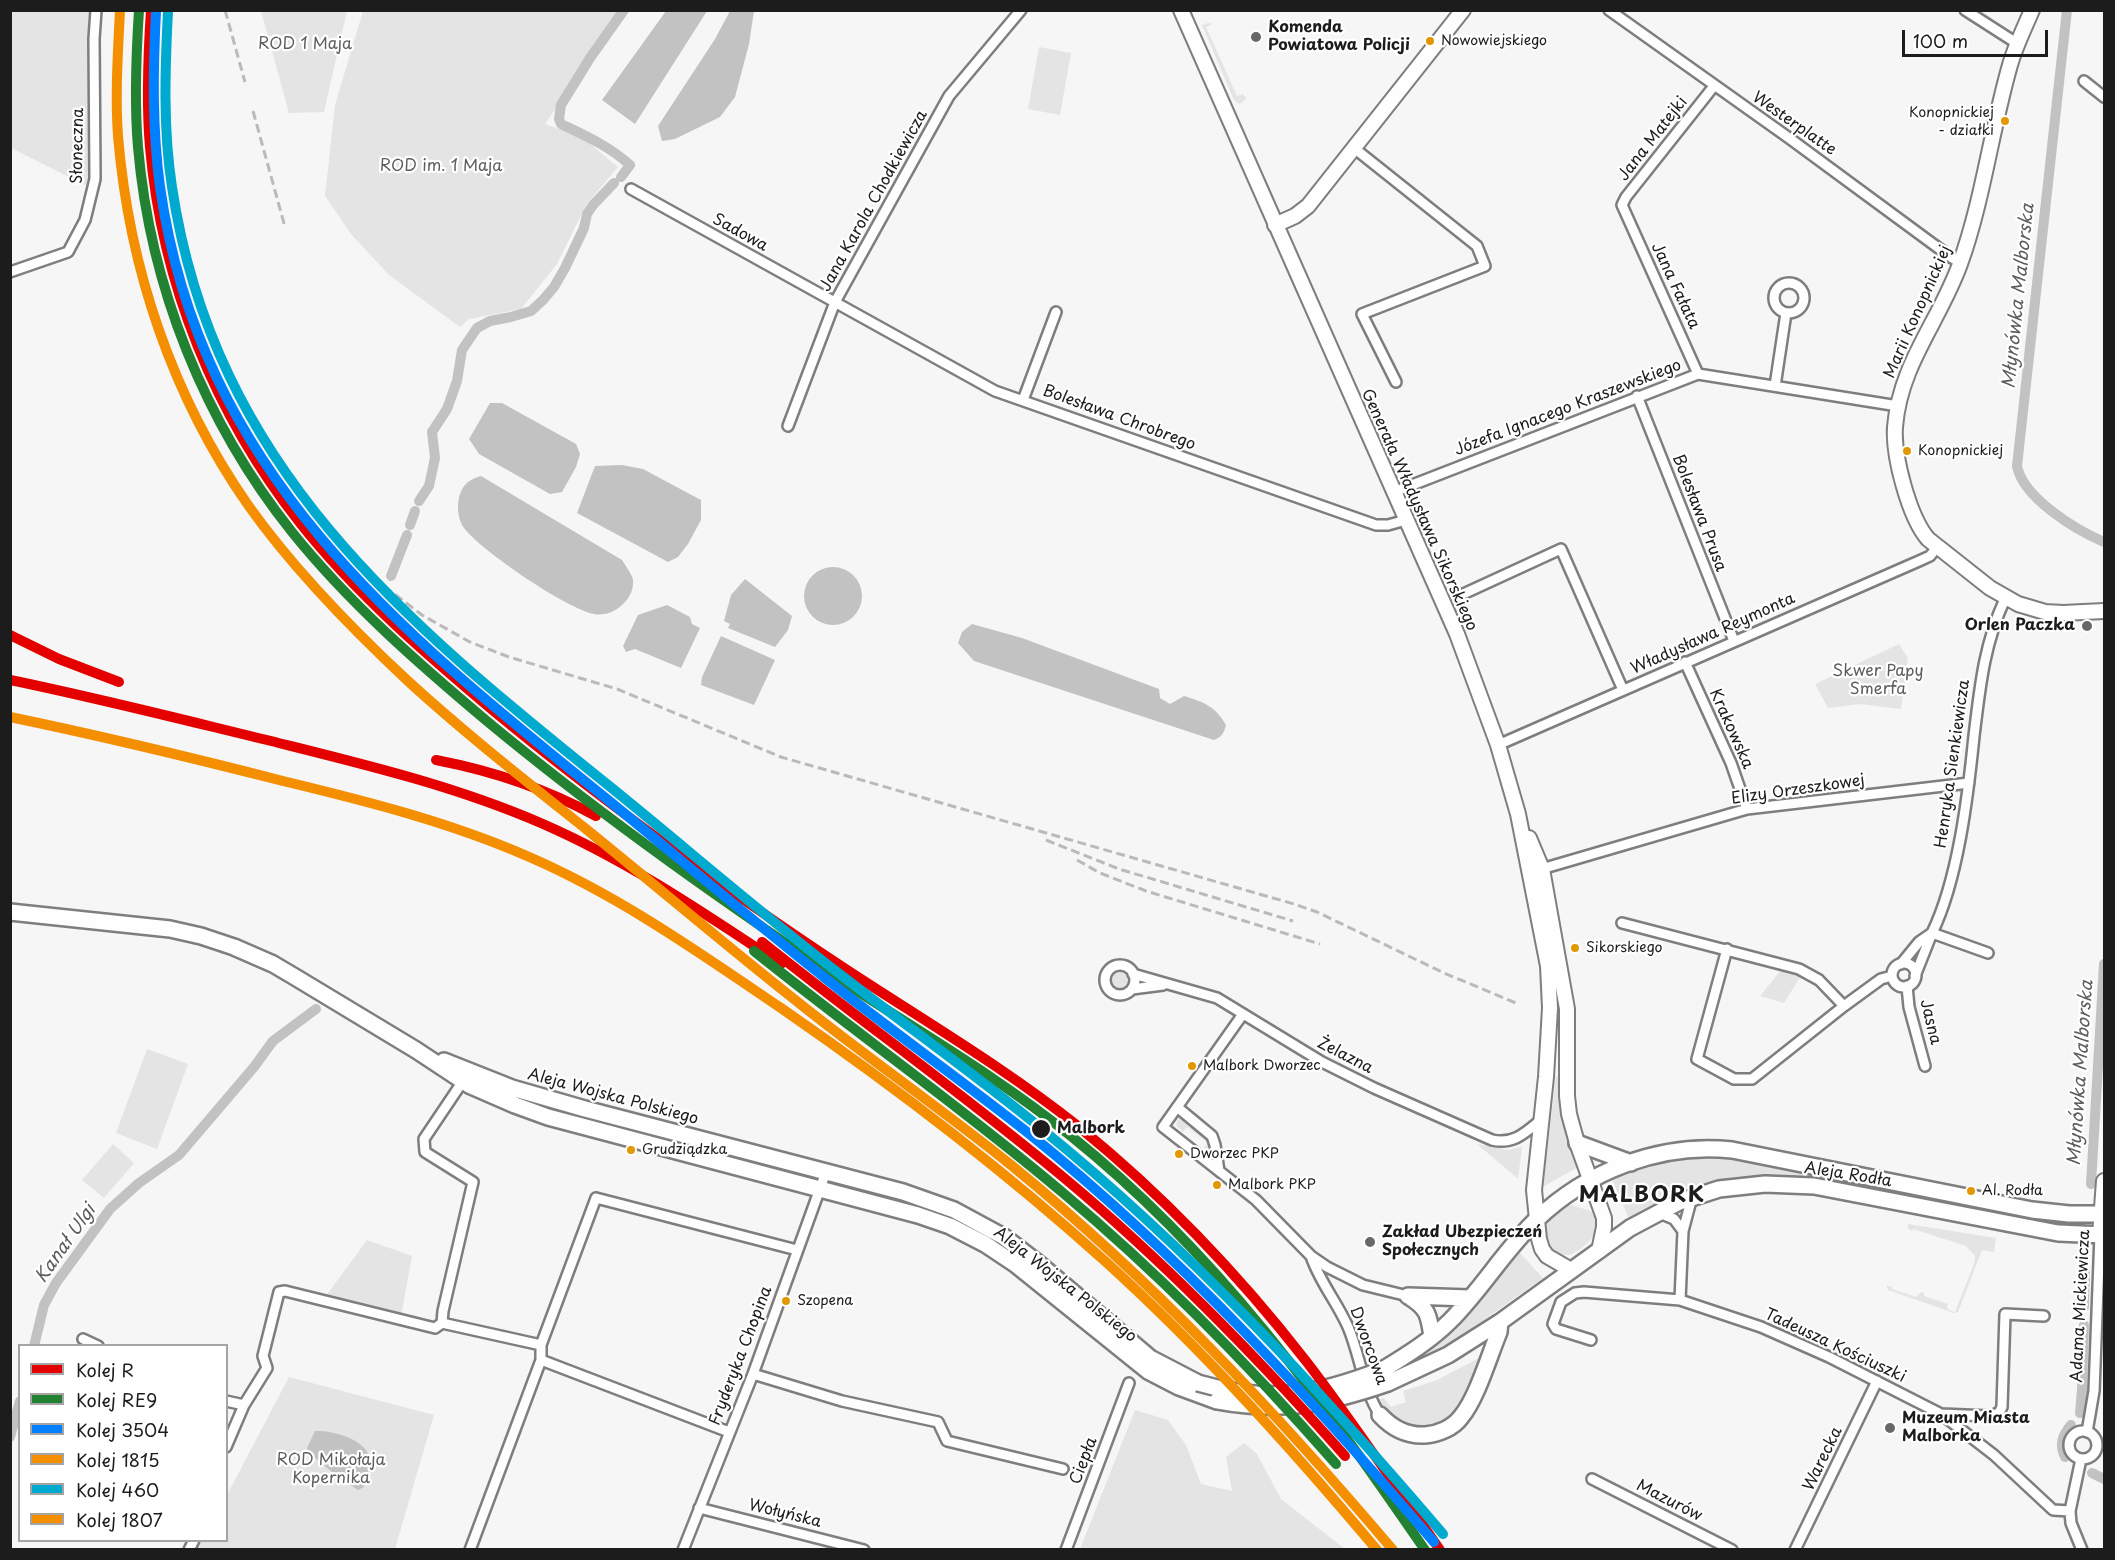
<!DOCTYPE html>
<html>
<head>
<meta charset="utf-8">
<style>
	body { margin:0 }
	#map { position:relative; width:2115px; height:1560px; overflow:hidden; background:#f6f6f6; font-family:"Playpen Sans",sans-serif }
	canvas { display:block }
	.frame { position:absolute; inset:0; border:12px solid #1c1c1c; pointer-events:none }
	.legend { position:absolute; left:18px; top:1344px; width:210px; height:198px; box-sizing:border-box; background:#fff; border:2px solid #a4a4a4; margin:0; padding:8px 10px; list-style:none; font-size:18px; color:#1c1c1c }
	.legend li { display:flex; align-items:center; gap:12px; height:30px }
	.legend b { width:30px; border:2px solid #a4a4a4 }
	.scale { position:absolute; left:1902px; top:30px; width:146px; height:27px; box-sizing:border-box; border:3px solid #1c1c1c; border-top:0; padding-left:8px; font-size:18px; line-height:21px; white-space:nowrap; color:#1c1c1c; -webkit-text-stroke:4px #fff; paint-order:stroke }
</style>
</head>
<body>
<div id="map">
<canvas width="2115" height="1560"></canvas>
<div class="frame"></div>
<ul class="legend">
<li><b style="height:8px;background:#e50000"></b>Kolej R</li>
<li><b style="height:8px;background:#238132"></b>Kolej RE9</li>
<li><b style="height:8px;background:#0080ff"></b>Kolej 3504</li>
<li><b style="height:8px;background:#f48f01"></b>Kolej 1815</li>
<li><b style="height:8px;background:#00a9ce"></b>Kolej 460</li>
<li><b style="height:8px;background:#f48f01"></b>Kolej 1807</li>
</ul>
<div class="scale">100 m</div>
</div>
<script>
const context = document.querySelector('canvas').getContext('2d');
context.lineJoin = 'round';
function fill(path, color) {
  context.fillStyle = color;
  context.fill(path, 'evenodd');
}
function strokePath(path, color, width, dash) {
  context.strokeStyle = color;
  context.lineWidth = width;
  context.lineCap = dash ? 'butt' : 'round';
  context.setLineDash(dash || []);
  context.stroke(path);
}
function label(font, color, halo, rows, align = 'center') {
  context.font = font + ' "Playpen Sans",sans-serif';
  context.lineWidth = 4.5;
  context.setLineDash([]);
  context.textBaseline = 'middle';
  context.strokeStyle = halo;
  context.fillStyle = color;
  for (const [text, x, y, turn = 0] of rows) {
    context.save();
    context.translate(x, y);
    context.rotate((+turn || 0) * Math.PI / 180);
    context.textAlign = isNaN(turn) ? turn : align;
    if (halo) context.strokeText(text, 0, 0);
    context.fillText(text, 0, 0);
    context.restore();
  }
}
const green = new Path2D(`
	M10,11H93L91,181L85,185L11,148Z
	M261,11H347L324,112L289,113Z
	M363,11H622L545,124L582,137L618,167L586,205L557,264L521,309L469,319L460,327L389,275L351,234L325,196L335,105Z
	M1208,23L1212,24L1206,27L1237,96L1243,94L1246,98L1243,102L1239,104L1234,100L1202,25Z
	M1039,47L1071,53L1060,115L1028,109Z
	M1899,644L1908,658L1901,709L1860,704L1828,708L1815,684Z
	M1782,969L1802,974L1784,1003L1760,996Z
	M1111 981a9 9 0 1 1 18 0a9 9 0 1 1-18 0Z
	M147,1049L188,1064L157,1149L116,1133Z
	M1556,1076H1558L1567,1133L1578,1167L1543,1187Z
	M1178,1119H1185L1210,1141L1213,1161L1203,1149L1208,1143L1187,1127L1183,1132L1176,1125Z
	M113,1144L134,1163L104,1198L82,1180Z
	M1477,1144L1508,1150L1522,1147L1518,1179Z
	M1709,1157L1748,1160L1924,1196L1949,1203L1916,1199L1803,1178L1773,1177L1630,1221L1611,1177C1643,1164 1675,1158 1709,1157Z
	M1571,1205L1591,1211C1604,1227 1595,1238 1580,1249C1577,1251 1573,1254 1568,1255C1552,1256 1544,1238 1547,1225C1550,1213 1561,1208 1571,1205Z
	M1908,1224L1996,1238L1994,1252L1982,1250L1958,1312L1954,1313L1888,1290L1886,1285L1892,1287V1289L1916,1297L1921,1292L1924,1293V1296L1948,1304L1947,1309L1955,1312L1974,1264L1975,1256L1966,1246L1913,1229L1912,1231L1908,1228Z
	M367,1240L412,1256L401,1316L326,1296Z
	M1517,1250L1543,1278L1441,1350L1392,1375L1391,1371Z
	M1483,1356C1469,1389 1455,1437 1409,1426C1395,1422 1384,1412 1379,1399L1384,1398L1391,1407L1406,1402L1403,1391L1435,1381Z
	M289,1377L434,1415L395,1549L195,1550L200,1541L226,1540L227,1495Z
	M1135,1410L1168,1420L1186,1445L1201,1484L1232,1491L1226,1457L1244,1443L1257,1454L1281,1499L1345,1549H1080Z`);
const water = new Path2D(`
	M666,11H707L635,124L602,100Z
	M730,11H754L749,44L735,97L720,117L675,139L662,141L658,126L715,39Z
	M490,403H502L576,444L580,454L576,467L562,492L550,494L479,454L469,439Z
	M622,465L643,469L701,500V520L688,544L678,557L668,562L577,513L595,466Z
	M481,476L622,560C625,565 632,574 633,580C635,600 612,618 594,614C567,609 480,550 464,528C455,515 456,492 468,482C472,479 477,477 481,476Z
	M804 596a29 29 0 1 1 58 0a29 29 0 1 1-58 0Z
	M745,579L792,616L788,630L775,647L728,628L730,624L724,621L731,595Z
	M667,605L690,617L692,624L700,628L681,668L635,649L626,652L623,646L638,615Z
	M972,624L1022,638L1159,689L1160,698L1170,704L1184,696C1204,702 1215,706 1226,725C1224,733 1222,737 1214,740L974,661L958,643L962,632Z
	M721,636L775,660L754,705L701,685L702,677Z
	M315,1431C328,1430 352,1436 362,1446C366,1449 368,1454 371,1458L364,1487L358,1490L338,1477L308,1452L307,1448Z`);
const canal = new Path2D(`
	M2067,10L2017,466C2023,498 2076,530 2104,542
	M621,177L630,165C609,146 586,136 561,124L559,119L561,105L590,58L624,10
	M419,501L429,486L435,458L432,432L447,409L457,381L462,350L477,328L490,321L511,317L531,311L543,300L554,287L565,268L584,228L587,214L593,205L614,183
	M410,525L415,511
	M391,576L407,535
	M2091,1184L2104,964
	M2084,1307L2085,1270
	M34,1346L44,1305L56,1283L110,1209L139,1183L179,1155L254,1067L273,1041L316,1009
	M2080,1413L2082,1390L2084,1325
	M10,1437L20,1401
	M2065,1457C2059,1445 2062,1436 2071,1425
	M2092,1473L2104,1479`);
const street = new Path2D(`
	M1609,10L1789,138L1952,258L1960,262
	M1965,10L2018,44
	M2084,81L2104,97
	M1354,148L1477,246L1485,266L1362,314L1396,382
	M631,189L995,391L1376,525H1388L1406,520
	M10,272L68,252L85,220L95,179L94,39L96,10
	M1774 298a15 15 0 1 1 30 0a15 15 0 1 1-30 0Z
	M1698,374L1622,205L1626,197L1714,86
	M1775,386L1786,313
	M1637,396L1734,641
	M1023,400L1056,312
	M788,426L835,302L949,96L1021,10
	M1394,492L1698,374L1898,406
	M1461,595L1561,549L1623,690
	M1685,662L1731,763L1747,809
	M1498,745L1919,561L1930,556L1938,546
	M1538,870L1747,809L1969,783
	M1622,923L1799,969L1819,980L1844,1006
	M1727,949L1697,1059L1734,1079H1752L1844,1006L1881,979L1892,976
	M1988,953L1932,933C1958,880 1968,796 1974,736C1980,687 1984,644 2005,599
	M1892 975a12 12 0 1 1 24 0a12 12 0 1 1-24 0Z
	M1901,964L1919,942L1932,933L1915,976
	M1105 980a15 15 0 1 1 30 0a15 15 0 1 1-30 0Z
	M1133,974L1217,998L1322,1062L1374,1088L1492,1140C1514,1145 1526,1132 1542,1119
	M1907,986L1909,1007L1925,1066
	M1132,989L1163,985
	M1243,1014L1163,1127L1256,1200L1311,1256L1327,1267L1363,1285L1408,1296
	M463,1081L424,1139L425,1152L473,1182L443,1311L442,1323L541,1345
	M1177,1107L1212,1136L1215,1145L1219,1171
	M1657,1212L1674,1219L1683,1231
	M1311,1256C1319,1281 1337,1302 1348,1327C1360,1355 1363,1389 1380,1415
	M1680,1300L1683,1231L1692,1197
	M83,1339L98,1346
	M1591,1340L1556,1329L1553,1324L1561,1302L1575,1293L1584,1292L1680,1300L1761,1327L1829,1357L1941,1414L1994,1455L2053,1510L2070,1511
	M541,1360L729,1432
	M753,1374L842,1401L938,1422L947,1441L1063,1469
	M226,1401L244,1405
	M1941,1414L1989,1416L1999,1413L2002,1407L2005,1314L2044,1316
	M2069 1445a14 14 0 1 1 28 0a14 14 0 1 1-28 0Z
	M2087,1432L2094,1391L2100,1235
	M226,1447L244,1405L267,1368L263,1356L279,1292L285,1291L435,1328L442,1323
	M2081,1459L2070,1511L2071,1523L2082,1550
	M1592,1479L1732,1550
	M699,1508L864,1550
	M189,1550L194,1540
	M470,1550L541,1360V1345L596,1198L797,1250
	M683,1550L753,1374L826,1172
	M1066,1550L1129,1383
	M1795,1550L1877,1381`);
const secondary = new Path2D(`
	M1181,10L1457,634L1498,745L1518,814L1548,966L1550,1008L1546,1077L1534,1190L1539,1239L1542,1249L1547,1256L1571,1270
	M2032,10C2024,29 2015,47 2010,65C1991,131 1983,200 1960,264C1939,322 1900,364 1895,427C1893,456 1909,517 1928,539L1990,588L2018,604L2045,612L2063,613L2104,611
	M1275,225L1295,216L1308,206L1463,10
	M1529,838L1542,869L1567,1009V1096L1569,1114L1577,1143L1604,1218V1227L1599,1251
	M2100,1235L2104,1181`);
const primary = new Path2D(`
	M10,912L170,929L201,936L234,947L273,964L295,977L416,1050L469,1085L515,1105L548,1117L918,1215L950,1226L985,1244L1015,1264L1148,1371L1179,1387L1217,1401
	M444,1061L512,1088L585,1109L903,1192L954,1210L1004,1237L1039,1264L1150,1358L1198,1383
	M1577,1143L1631,1163
	M1408,1296L1470,1298
	M1408,1296C1428,1308 1429,1315 1432,1337
	M1384,1369C1407,1355 1431,1340 1450,1321C1481,1290 1504,1251 1536,1220C1587,1171 1661,1142 1732,1150L2032,1210L2069,1214H2104
	M1388,1383L1448,1355L1500,1322L1630,1228L1679,1202L1719,1189L1765,1184L1814,1186L2058,1233L2104,1235
	M1380,1415C1392,1428 1407,1436 1425,1435C1438,1434 1453,1428 1461,1417C1477,1398 1489,1356 1499,1332L1500,1322`);
const rail = new Path2D(`
	M225,10L245,82
	M253,111L285,227
	M363,570L422,615L470,642L509,657L617,689L781,757L1294,904L1317,912L1444,973L1516,1003
	M1046,840L1119,869L1293,921
	M1077,860L1100,873L1146,891L1320,944`);
const primaryBridge = new Path2D(`
	M1198,1383C1270,1404 1315,1396 1384,1369
	M1217,1401C1281,1413 1327,1404 1388,1383`);
const rail1 = new Path2D(`
	M151,10C148,56 146,102 150,147C162,284 215,415 300,523C356,594 427,655 496,713C607,805 724,888 844,968C923,1020 1005,1068 1079,1127C1164,1196 1239,1275 1306,1361C1353,1422 1396,1486 1440,1550
	M10,635L59,659L119,682
	M10,680C98,698 184,720 271,741C363,764 456,786 543,824C628,861 704,913 781,964
	M436,760C493,771 545,788 596,816
	M762,942C863,1023 969,1098 1069,1182C1168,1265 1259,1359 1345,1456`);
const rail2 = new Path2D(`
	M139,10C136,56 134,101 138,147C150,287 205,423 292,532C349,603 419,664 488,722C599,814 716,897 836,977C914,1029 997,1076 1071,1136C1219,1255 1318,1395 1425,1550
	M754,951C856,1033 963,1108 1062,1192C1161,1275 1251,1367 1336,1464`);
const rail3 = new Path2D(`
	M156,11C153,70 152,128 160,187C201,473 397,630 608,800C680,859 752,920 825,978C893,1032 964,1082 1032,1136C1181,1256 1310,1397 1434,1542`);
const rail4 = new Path2D(`
	M120,10C118,52 115,94 118,136C129,268 172,396 248,505C294,570 351,628 409,682C466,734 526,781 586,829C659,888 730,949 804,1007C872,1061 944,1111 1011,1165C1152,1280 1276,1412 1393,1550`);
const rail5 = new Path2D(`
	M168,11C165,70 163,129 172,187C214,468 405,622 613,789C688,850 761,913 837,972C905,1025 976,1075 1043,1130C1191,1250 1320,1390 1443,1534`);
const rail6 = new Path2D(`
	M10,717C102,736 193,758 283,781C366,801 449,822 527,856C618,895 700,953 781,1008C894,1086 1004,1170 1106,1262C1204,1351 1292,1449 1377,1550`);
const markers = [
	[1256,37,6,"#686868"],
	[1430,41,5,"#e19803"],
	[2005,121,5,"#e19803"],
	[1907,451,5,"#e19803"],
	[2087,626,6,"#686868"],
	[1575,948,5,"#e19803"],
	[1192,1066,5,"#e19803"],
	[1041,1129,10,"#1c1c1c"],
	[631,1150,5,"#e19803"],
	[1179,1154,5,"#e19803"],
	[1217,1185,5,"#e19803"],
	[1971,1191,5,"#e19803"],
	[1370,1242,6,"#686868"],
	[786,1301,5,"#e19803"],
	[1890,1428,6,"#686868"]
];
const busNames = [
	["Nowowiejskiego",1441,41],
	["Konopnickiej",1994,113,"right"],
	["- działki",1994,131,"right"],
	["Konopnickiej",1918,451],
	["Sikorskiego",1586,948],
	["Malbork Dworzec",1203,1066],
	["Grudziądzka",642,1150],
	["Dworzec PKP",1190,1154],
	["Malbork PKP",1228,1185],
	["Al. Rodła",1982,1191],
	["Szopena",797,1301]
];
const poiNames = [
	["Komenda",1268,28],
	["Powiatowa Policji",1268,46],
	["Orlen Paczka",2075,626,"right"],
	["Zakład Ubezpieczeń",1382,1233],
	["Społecznych",1382,1251],
	["Muzeum Miasta",1902,1419],
	["Malborka",1902,1437]
];
const parkNames = [
	["ROD 1 Maja",305,45],
	["ROD im. 1 Maja",441,167],
	["Skwer Papy",1878,672],
	["Smerfa",1878,690],
	["ROD Mikołaja",331,1461],
	["Kopernika",331,1479]
];
const streetNames = [
	["Westerplatte",1794,124,35],
	["Jana Matejki",1653,139,-52],
	["Słoneczna",78,146,-89],
	["Jana Karola Chodkiewicza",874,201,-61],
	["Sadowa",740,233,29],
	["Jana Fałata",1675,286,65],
	["Marii Konopnickiej",1918,312,-66],
	["Józefa Ignacego Kraszewskiego",1568,408,-21],
	["Bolesława Chrobrego",1119,418,20],
	["Generała Władysława Sikorskiego",1419,510,66],
	["Bolesława Prusa",1699,513,69],
	["Władysława Reymonta",1713,634,-24],
	["Krakowska",1731,729,66],
	["Henryka Sienkiewicza",1953,764,-82],
	["Elizy Orzeszkowej",1798,790,-8],
	["Jasna",1930,1022,76],
	["Żelazna",1345,1056,27],
	["Aleja Wojska Polskiego",613,1097,15],
	["Aleja Rodła",1848,1175,9],
	["Aleja Wojska Polskiego",1065,1285,38],
	["Adama Mickiewicza",2081,1306,-87],
	["Dworcowa",1368,1346,70],
	["Tadeusza Kościuszki",1835,1346,25],
	["Fryderyka Chopina",741,1356,-69],
	["Warecka",1823,1459,-64],
	["Ciepła",1084,1461,-69],
	["Mazurów",1669,1501,27],
	["Wołyńska",785,1514,14]
];
const stopNames = [
	["Malbork",1057,1129]
];
const waterNames = [
	["Młynówka Malborska",2019,296,-84],
	["Młynówka Malborska",2081,1073,-86],
	["Kanał Ulgi",66,1244,-55]
];
const districtNames = [
	["MALBORK",1642,1196]
];
fill(green, '#e4e4e4');
fill(water, '#c2c2c2');
strokePath(canal, '#c2c2c2', 10);
strokePath(street, '#7e7e7e', 14);
strokePath(secondary, '#7e7e7e', 18);
strokePath(primary, '#7e7e7e', 20);
strokePath(street, '#fefefe', 9);
strokePath(secondary, '#fefefe', 14);
strokePath(primary, '#fefefe', 15);
strokePath(rail, '#bababa', 3, [9, 4.5]);
strokePath(primaryBridge, '#7e7e7e', 20, []);
strokePath(primaryBridge, '#fefefe', 15);
strokePath(rail1, '#e50000', 10);
strokePath(rail2, '#238132', 10);
strokePath(rail3, '#0080ff', 10);
strokePath(rail4, '#f48f01', 10);
strokePath(rail5, '#00a9ce', 10);
strokePath(rail6, '#f48f01', 10);
for (const [x, y, r, color] of markers) {
  const dot = new Path2D();
  dot.arc(x, y, r, 0, 2 * Math.PI);
  context.fillStyle = color;
  context.fill(dot);
  strokePath(dot, '#fff', 2);
}
label('14px', '#1c1c1c', '#fff', busNames, 'left');
label('bold 16px', '#1c1c1c', '#fff', poiNames, 'left');
label('16px', '#5d5d5d', '#fff', parkNames);
label('16px', '#1c1c1c', '#fff', streetNames);
label('bold 16px', '#1c1c1c', '#fff', stopNames, 'left');
label('italic 18px', '#5d5d5d', '#fff', waterNames);
context.letterSpacing = '1.5px';
label('bold 22px', '#1c1c1c', '#fff', districtNames);
context.letterSpacing = '0px';
</script>
</body>
</html>
